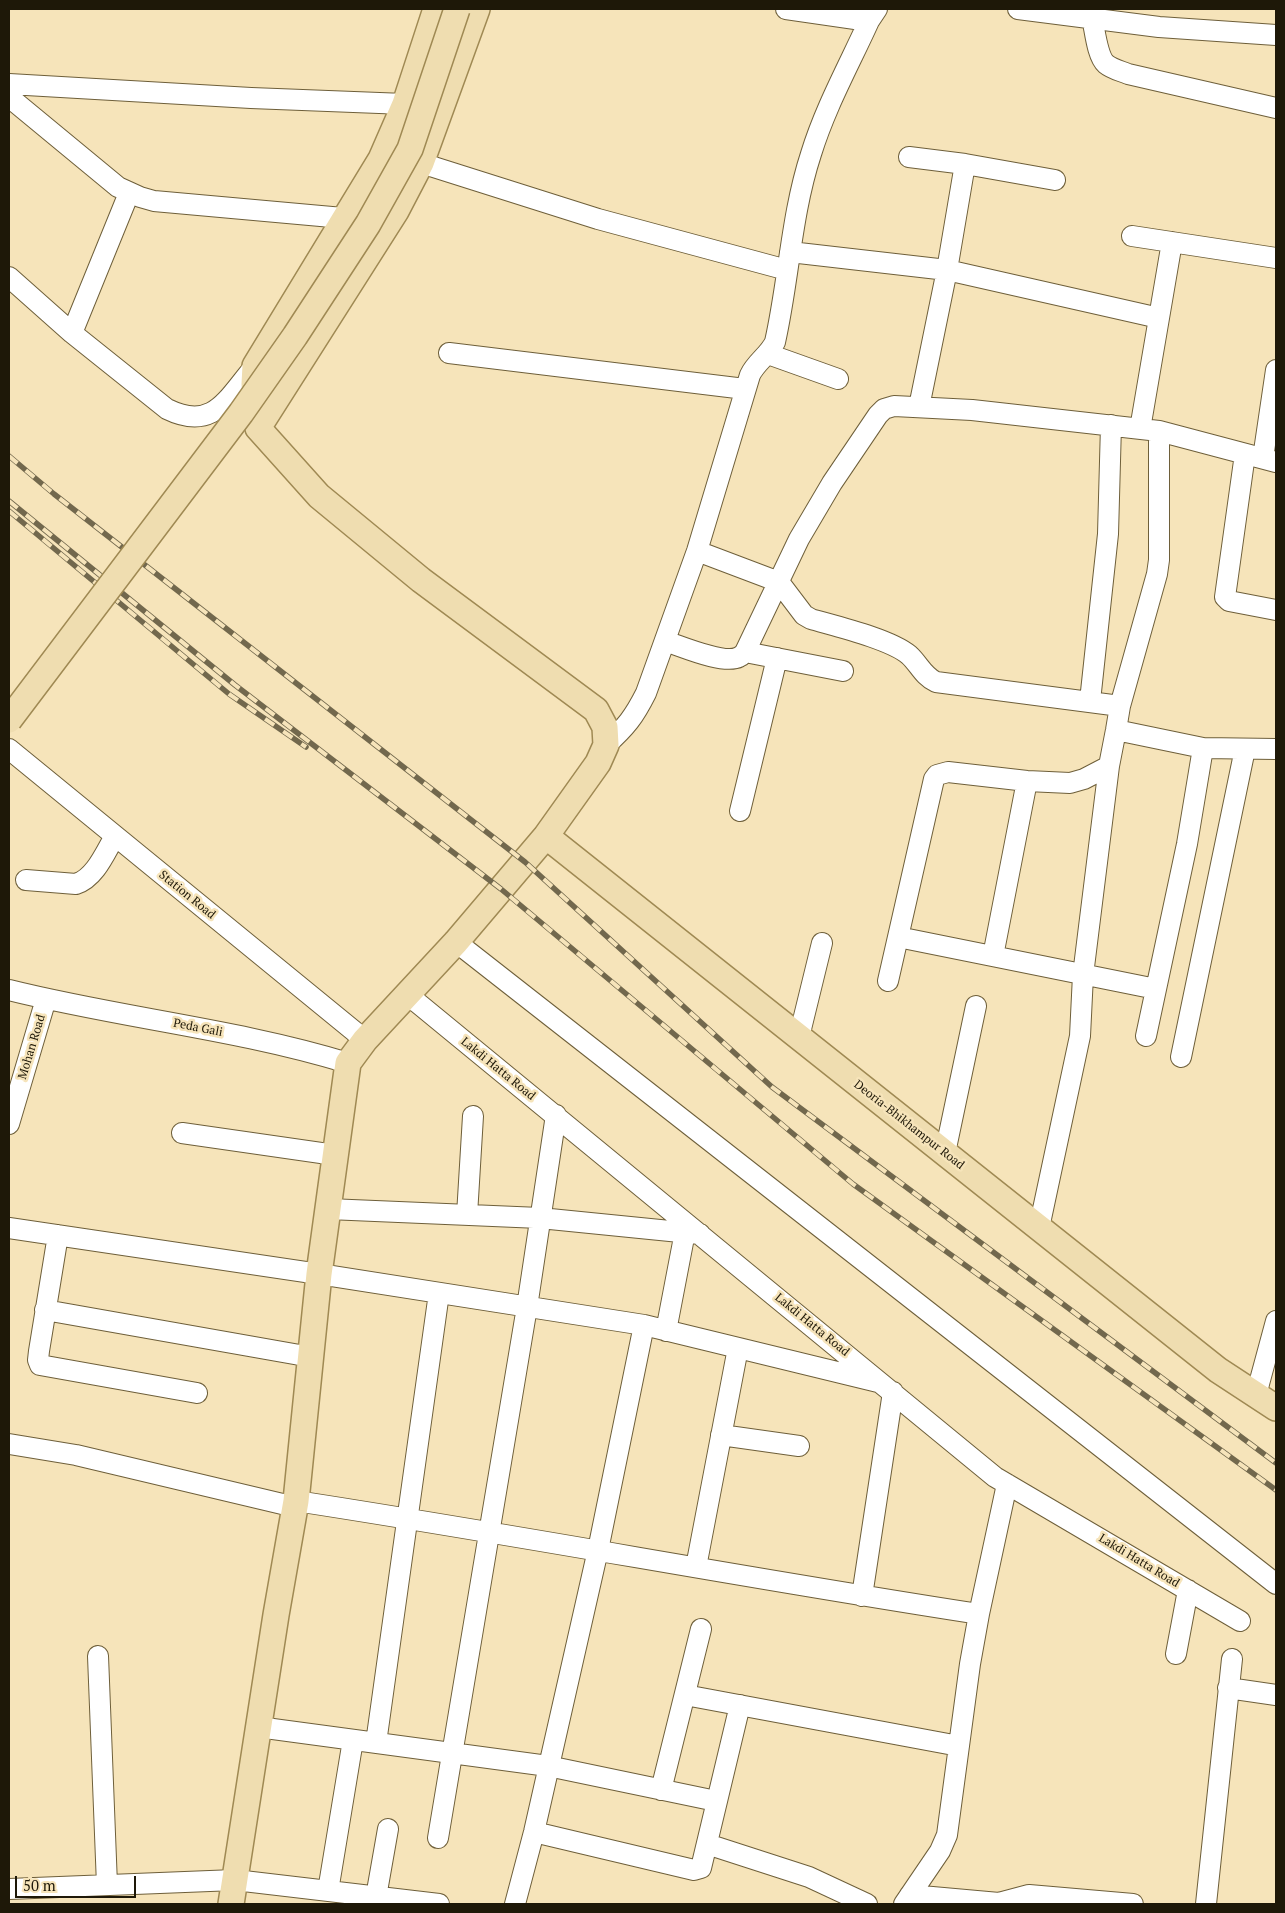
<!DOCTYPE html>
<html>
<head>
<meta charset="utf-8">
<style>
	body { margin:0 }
	#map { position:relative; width:1285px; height:1913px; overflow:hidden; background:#f6e4ba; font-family:"PT Serif",serif }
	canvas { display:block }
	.frame { position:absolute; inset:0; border:10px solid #1e1808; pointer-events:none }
	.scale { position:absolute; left:15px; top:1876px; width:121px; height:22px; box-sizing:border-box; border:2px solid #1e1808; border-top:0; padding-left:6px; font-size:15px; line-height:18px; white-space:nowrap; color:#1e1808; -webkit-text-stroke:4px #f6e4ba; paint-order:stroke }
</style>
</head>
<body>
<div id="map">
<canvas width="1285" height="1913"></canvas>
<div class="frame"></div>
<div class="scale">50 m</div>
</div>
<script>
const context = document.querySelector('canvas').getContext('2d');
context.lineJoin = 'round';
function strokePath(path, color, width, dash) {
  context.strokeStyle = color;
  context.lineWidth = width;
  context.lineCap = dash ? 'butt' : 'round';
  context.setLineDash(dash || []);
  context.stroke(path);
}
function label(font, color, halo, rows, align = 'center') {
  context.font = font + ' "PT Serif",serif';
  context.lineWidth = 5;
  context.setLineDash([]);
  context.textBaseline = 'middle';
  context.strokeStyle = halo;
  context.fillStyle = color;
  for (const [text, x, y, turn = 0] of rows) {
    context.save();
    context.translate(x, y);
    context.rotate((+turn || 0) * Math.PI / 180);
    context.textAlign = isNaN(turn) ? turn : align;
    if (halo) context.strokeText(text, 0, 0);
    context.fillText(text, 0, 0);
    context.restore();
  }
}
const minor = new Path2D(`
	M786,9L869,21
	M1018,9L1159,27L1276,35
	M1092,18C1095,30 1097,56 1106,64C1112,69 1121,71 1128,74L1276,108
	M9,84L251,98L405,104
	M9,97L118,187L140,197L154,201L343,218
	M909,157L965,164L1055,180
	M421,163L598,219L787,270
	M1132,236L1276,258
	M790,252L947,270L1159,318
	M9,277L72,333L167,409C214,432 227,398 255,366
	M72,333L129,193
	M449,353L745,389
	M768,354L838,379
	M919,407L947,270L965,164
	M1140,429L1172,242
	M1245,454L1225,597L1229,601L1276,610
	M1263,458L1276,370
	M697,551L779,582L804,615L811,619C835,626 890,639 909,655C919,664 923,676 936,682L1120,706
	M665,641C681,646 724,665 739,657C742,656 743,654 745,652L799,539L832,483L878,415L884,409L894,406L972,410L1159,431L1276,462
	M745,652L843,671
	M1090,701L1108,534L1111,425
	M1116,730L1203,748L1276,749
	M606,745C626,727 634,717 646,693L697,551L750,375C756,362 769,355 775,342C789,280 791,215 811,154C825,108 849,65 869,21L877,9
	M9,749L365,1040
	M740,811L777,658
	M26,880L76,884C95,878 105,853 115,836
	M898,937L1156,989
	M456,942L1276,1584
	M993,956L1027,781
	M888,981L934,779L937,775L948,772L1027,781L1070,783L1084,779L1109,766
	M9,990C121,1018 237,1029 348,1063
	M408,995L995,1477L1240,1621
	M1146,1036L1187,844L1203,748
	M799,1037L822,943
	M1181,1057L1245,749
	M9,1124L46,999
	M182,1133L335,1155
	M945,1153L976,1006
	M328,1209L540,1218L700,1234
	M467,1215L473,1116
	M9,1228L319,1274L644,1325L878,1382
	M1039,1228L1080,1036L1083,975L1109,766L1116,730L1120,706L1157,574L1159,560V431
	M58,1235L39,1351L38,1360L40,1365L197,1393
	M45,1310L311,1357
	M666,1331L685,1232
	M1256,1395L1276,1321
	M721,1435L799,1446
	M9,1444L76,1455L295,1507
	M296,1501C524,1536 751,1579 979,1614
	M696,1567L738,1348
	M862,1596L893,1392
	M1176,1654L1188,1590
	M98,1656L107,1885
	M1228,1688L1276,1695
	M685,1695L959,1746
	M258,1727L548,1766L716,1801
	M376,1743L439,1293
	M661,1790L701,1629
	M534,1832L694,1870L701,1868L740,1705
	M438,1838L527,1307L556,1115
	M707,1844L809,1877L867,1904
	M9,1889L235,1880L439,1904
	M328,1891L353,1740
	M910,1895L999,1903L1029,1895L1133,1904
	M376,1897L388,1829
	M515,1904L534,1832L598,1550L644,1325
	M904,1904L940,1851L947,1835L970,1664L979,1614L1007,1484
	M1206,1904L1232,1659`);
const major = new Path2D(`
	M258,428L396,211L421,163L477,9
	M546,836L1218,1370L1276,1408
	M231,1904L276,1615L296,1501L319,1274L348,1063L365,1040L456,942L546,836L598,763L606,745L605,727L596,710L421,580L319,496L258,428L254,384L255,366L381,159L405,104L436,9`);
const rail = new Path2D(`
	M9,456L54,494L525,862L772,1087L1276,1463
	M9,501L235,685L501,889L853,1184L1276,1490
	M9,511L229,694L306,747`);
const majorBridge = new Path2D(`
	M9,720L241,413L295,336L368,224L410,149L457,9`);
const streetNames = [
	["Station Road",187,895,39],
	["Peda Gali",198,1028,11],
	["Mohan Road",32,1047,-73],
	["Lakdi Hatta Road",498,1069,39],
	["Deoria-Bhikhampur Road",909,1125,38],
	["Lakdi Hatta Road",812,1325,39],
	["Lakdi Hatta Road",1139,1561,31]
];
strokePath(minor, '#6e5f3a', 22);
strokePath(major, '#9f8953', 28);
strokePath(minor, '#fff', 20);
strokePath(major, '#efddb0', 25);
strokePath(rail, '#72684d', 5.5);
strokePath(rail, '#f6e4ba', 4, [11]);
strokePath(majorBridge, '#9f8953', 28, []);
strokePath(majorBridge, '#efddb0', 25);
label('12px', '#1e1808', '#f6e4ba', streetNames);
</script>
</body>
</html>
